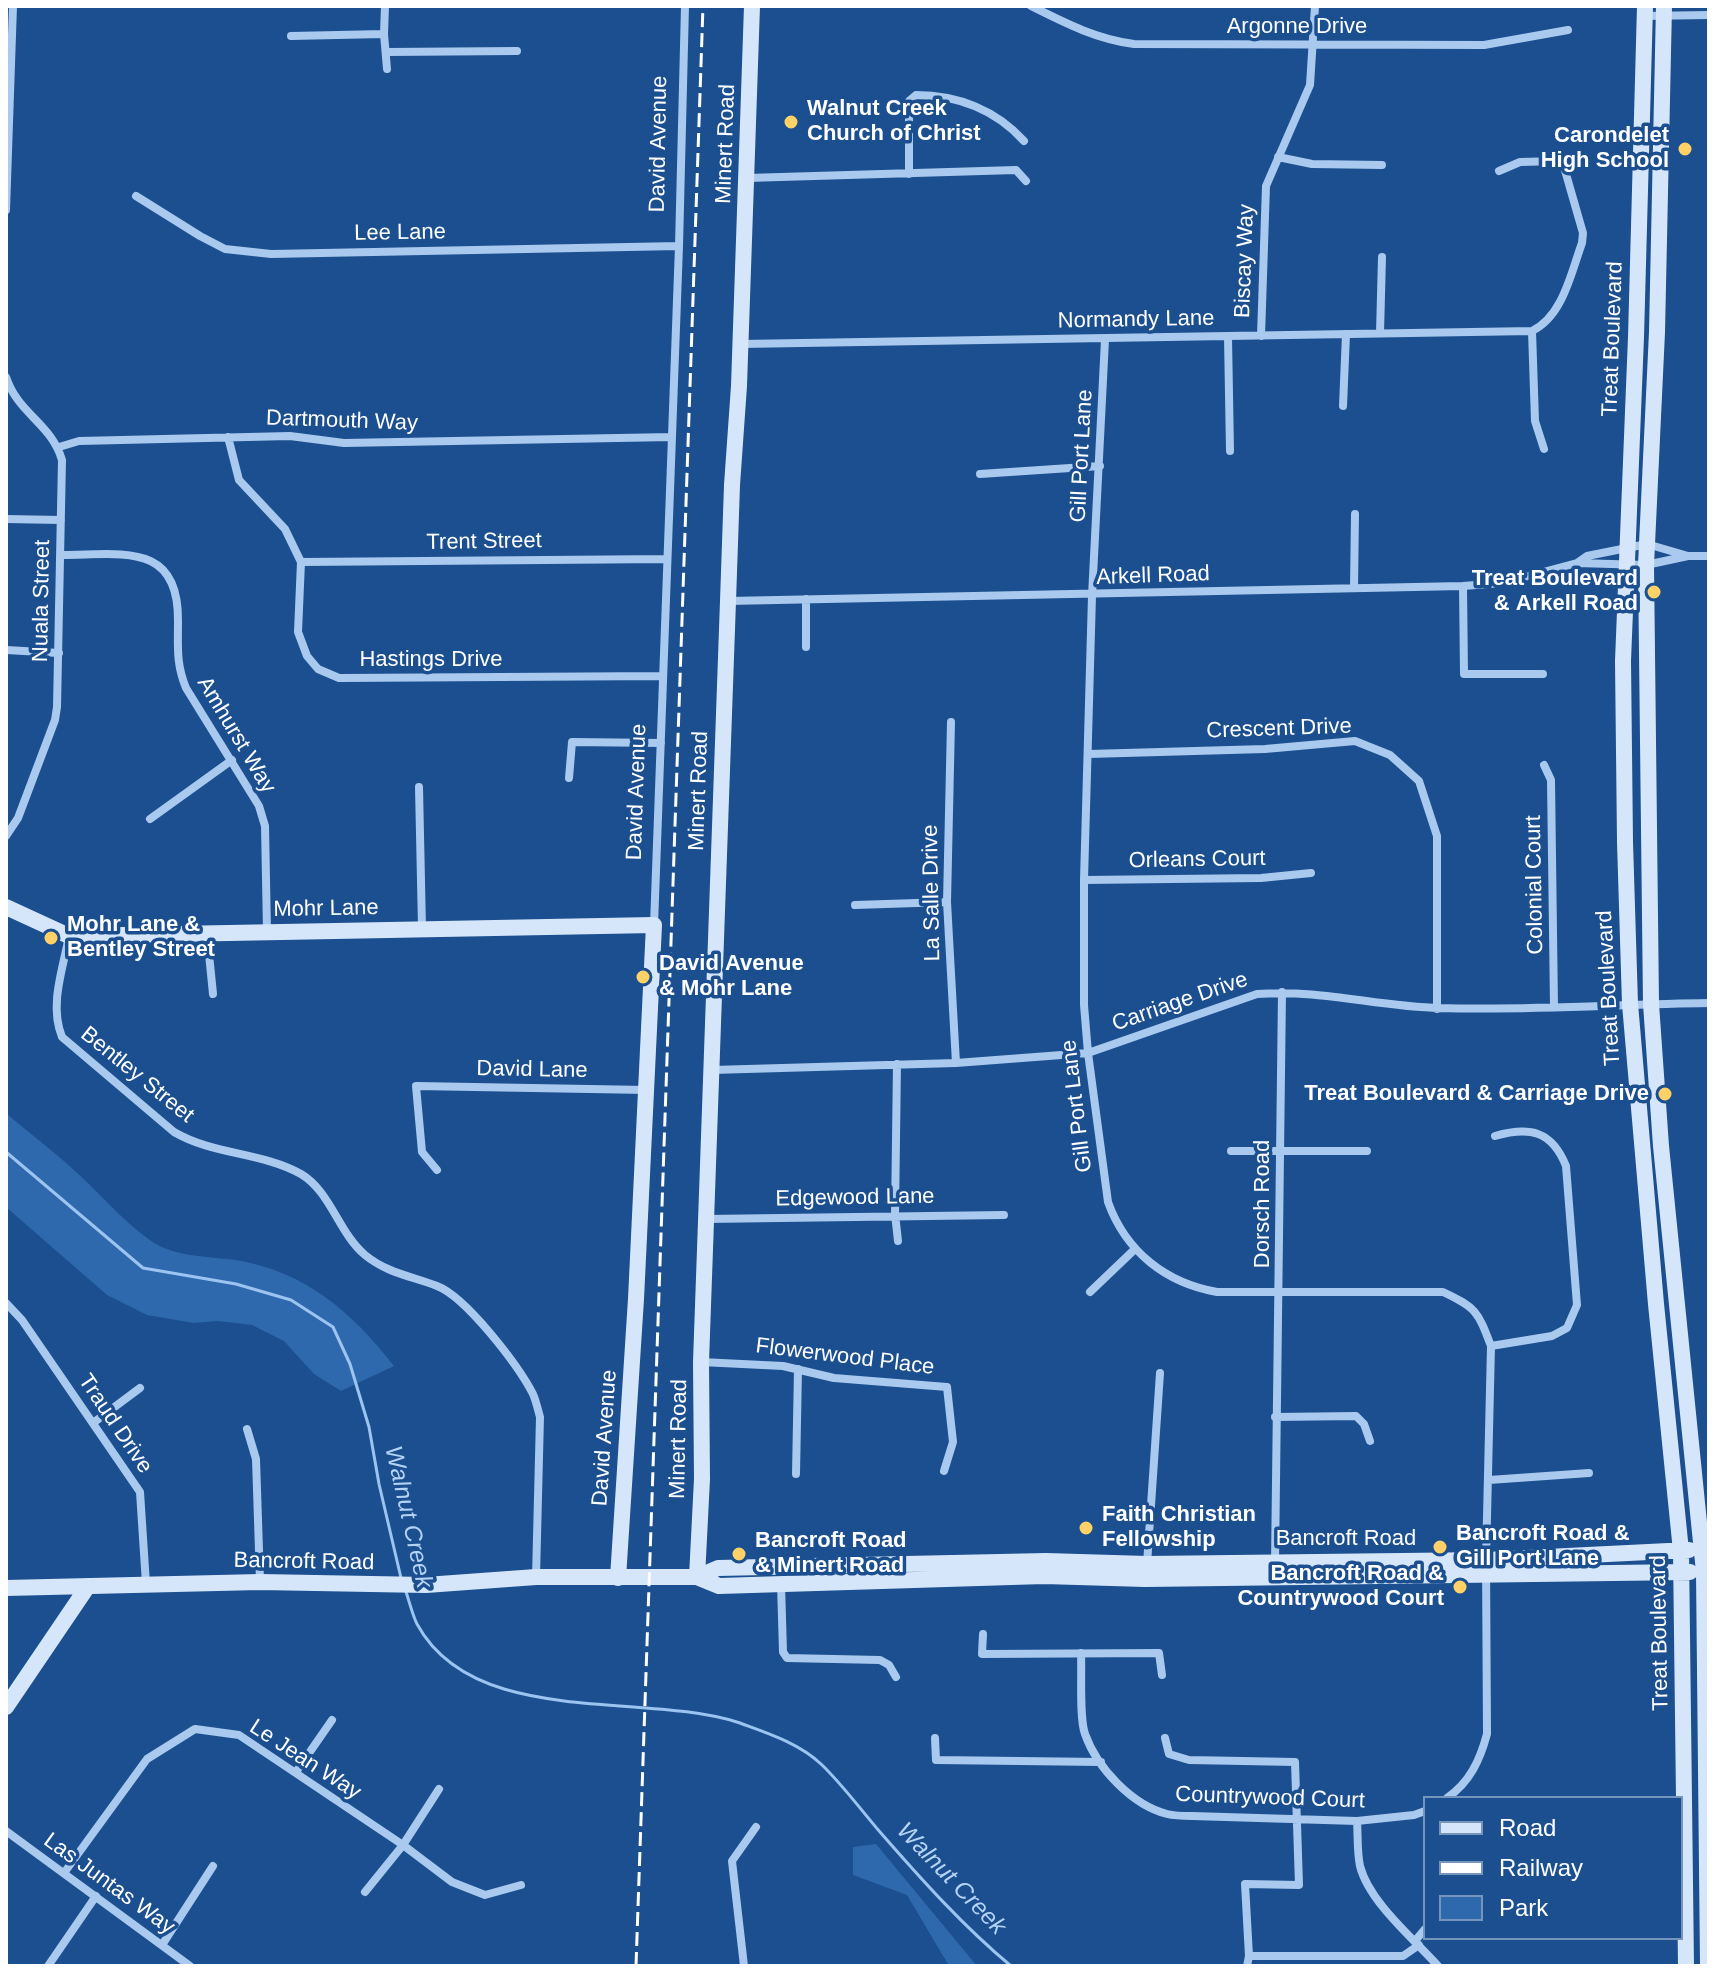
<!DOCTYPE html>
<html>
<head>
<meta charset="utf-8">
<style>
	body { margin:0 }
	#map { position:relative; width:1715px; height:1972px; overflow:hidden; background:#1b4f8f; font-family:Arial,sans-serif }
	canvas { display:block }
	.frame { position:absolute; inset:0; border:8px solid #fff; pointer-events:none }
	.legend { position:absolute; left:1423px; top:1796px; width:260px; height:144px; box-sizing:border-box; background:#1b4f8f; border:2px solid #7695bc; margin:0; padding:10px 14px; list-style:none; font-size:24px; color:#fff }
	.legend li { display:flex; align-items:center; gap:16px; height:40px }
	.legend b { width:40px; border:2px solid #7695bc }
</style>
</head>
<body>
<div id="map">
<canvas width="1715" height="1972"></canvas>
<div class="frame"></div>
<ul class="legend">
<li><b style="height:10px;background:#d6e6fa"></b>Road</li>
<li><b style="height:10px;background:#fff"></b>Railway</li>
<li><b style="height:22px;background:#2e69ad"></b>Park</li>
</ul>
</div>
<script>
const context = document.querySelector('canvas').getContext('2d');
context.lineJoin = 'round';
function fill(path, color) {
  context.fillStyle = color;
  context.fill(path, 'evenodd');
}
function strokePath(path, color, width, dash) {
  context.strokeStyle = color;
  context.lineWidth = width;
  context.lineCap = dash ? 'butt' : 'round';
  context.setLineDash(dash || []);
  context.stroke(path);
}
function label(font, color, halo, rows, align = 'center') {
  context.font = font + ' Arial,sans-serif';
  context.lineWidth = 7;
  context.setLineDash([]);
  context.textBaseline = 'middle';
  context.strokeStyle = halo;
  context.fillStyle = color;
  for (const [text, x, y, turn = 0] of rows) {
    context.save();
    context.translate(x, y);
    context.rotate((+turn || 0) * Math.PI / 180);
    context.textAlign = isNaN(turn) ? turn : align;
    if (halo) context.strokeText(text, 0, 0);
    context.fillText(text, 0, 0);
    context.restore();
  }
}
const green = new Path2D(`
	M6,1113C29,1133 54,1151 76,1172C100,1193 136,1236 164,1248C186,1257 213,1257 236,1260C306,1272 352,1312 394,1366L341,1391L314,1374L284,1341L252,1325L218,1321L194,1323L147,1315L107,1295L6,1207Z
	M876,1844L977,1966H949L907,1895L853,1875V1847Z`);
const stream = new Path2D(`
	M6,1152L143,1268L236,1284L291,1300L333,1327L350,1364L369,1427L379,1484L401,1578
	M405,1589C409,1600 412,1614 417,1624C474,1729 644,1691 740,1723C767,1733 799,1743 821,1764C842,1784 861,1810 880,1832C921,1879 963,1926 1011,1966`);
const street = new Path2D(`
	M385,6L384,34L387,69
	M1031,6C1065,23 1096,39 1134,44L1484,45L1568,30
	M1644,16L1709,15
	M291,36L384,34
	M386,52L517,51
	M1278,157L1312,164L1382,165
	M909,174V101L916,95C958,95 996,110 1024,141
	M747,178L1016,170L1026,181
	M136,196L200,236L225,249L271,254L679,246
	M6,210L13,6
	M1532,331L1535,421L1544,449
	M1380,333L1382,257
	M1261,336L1266,186L1310,85L1315,6
	M1228,337L1230,451
	M1105,340L1092,596L1084,880V1005L1088,1053L1108,1202C1126,1252 1166,1283 1217,1292H1443C1477,1308 1478,1312 1491,1346L1486,1560L1487,1734C1480,1760 1470,1782 1447,1798
	M741,344L1532,331C1563,316 1571,273 1582,243L1583,233L1564,167L1558,161L1520,162L1499,171
	M6,377C18,414 51,423 62,460L57,707L55,720L18,818L6,836
	M1343,406L1346,334
	M228,437L239,480L285,529L301,562L298,632L307,656L318,669L339,678L663,676
	M59,447L79,441L290,436L344,443L672,437
	M980,474L1100,466
	M6,519L61,520
	M62,555C121,555 179,541 178,621C178,647 176,664 186,688L259,806L265,826L267,932
	M1688,556L1647,544L1587,556L1577,563L1646,565L1688,556H1709
	M301,562L667,559
	M1463,586L1464,674H1543
	M1354,588L1355,514
	M806,599V647
	M728,601L1463,586L1502,583L1577,563
	M6,650L59,653
	M951,722L947,902L956,1063
	M1089,754L1265,749L1355,741L1390,755L1419,781L1437,836V1009
	M1544,765L1551,780L1554,1007
	M569,778L572,742L661,743
	M419,787L422,928
	M150,819L232,760
	M1084,880L1261,878L1311,873
	M855,905L947,902
	M654,925L679,246L685,6
	M207,934L213,994
	M69,936C63,969 49,1005 62,1037L174,1132C213,1155 262,1152 301,1174C331,1192 338,1232 365,1255C387,1273 411,1276 437,1286C466,1297 518,1365 533,1394C536,1401 538,1410 540,1417L536,1577
	M897,1064L895,1214L898,1241
	M712,1070L956,1063L1088,1053L1257,994C1323,989 1377,1007 1440,1008C1529,1011 1619,1004 1709,1003
	M1231,1151H1367
	M437,1170L422,1152L416,1086L647,1090
	M706,1219L1004,1215
	M1090,1292L1135,1249
	M6,1303L22,1320L140,1492L146,1584
	M1491,1346L1552,1336L1567,1328L1577,1305L1566,1166C1552,1131 1530,1126 1495,1136
	M701,1362L783,1366L834,1378L947,1387L953,1442L944,1471
	M1275,1417L1356,1416L1364,1424L1370,1441
	M93,1423L140,1388
	M247,1429L256,1459L260,1581
	M796,1474L798,1369
	M1489,1480L1589,1473
	M1275,1563C1277,1373 1281,1183 1282,992
	M1147,1564L1160,1373
	M781,1584L783,1652L787,1658L880,1660L889,1665L896,1677
	M983,1634L982,1654L1159,1653L1162,1675
	M1081,1653C1082,1672 1079,1718 1085,1734C1097,1768 1132,1805 1167,1814C1175,1816 1184,1816 1192,1816L1357,1821L1414,1815L1425,1811
	M935,1738L936,1760L1101,1762
	M1165,1738L1169,1754L1189,1760L1295,1762L1299,1885L1245,1884L1249,1956L1247,1966
	M296,1772L332,1720
	M1357,1821C1358,1836 1357,1852 1360,1866C1369,1902 1414,1939 1438,1966
	M6,1831L190,1966
	M64,1873L147,1759L195,1729L239,1735L403,1845L452,1882L485,1895L521,1885
	M365,1892L403,1845L439,1789
	M1415,1941L1425,1929
	M162,1945L213,1866
	M1249,1956H1403L1419,1945
	M48,1966L96,1896
	M744,1966L732,1861L756,1827`);
const secondary = new Path2D(`
	M1645,6L1636,337L1623,661L1625,842L1630,1004L1656,1304L1681,1551L1686,1966
	M1664,6L1657,332L1646,565L1651,1004L1661,1146L1704,1572L1708,1966
	M6,907L69,936L654,925L636,1299L618,1578
	M697,1577L702,1479L701,1362L728,601L732,485L739,386L752,6
	M697,1577L718,1568L1046,1561L1147,1564L1486,1560L1689,1550
	M6,1588L260,1582L426,1585L536,1577H697L719,1586L1044,1576L1145,1579L1690,1572
	M6,1707L88,1586`);
const rail = new Path2D(`
	M636,1966L703,6`);
const markers = [
	[791,122,8,"#ffd166"],
	[1685,149,8,"#ffd166"],
	[1654,592,8,"#ffd166"],
	[51,938,8,"#ffd166"],
	[643,977,8,"#ffd166"],
	[1665,1094,8,"#ffd166"],
	[1086,1528,8,"#ffd166"],
	[1440,1547,8,"#ffd166"],
	[739,1554,8,"#ffd166"],
	[1460,1587,8,"#ffd166"]
];
const streetNames = [
	["Argonne Drive",1297,27],
	["David Avenue",659,144,-89],
	["Minert Road",726,144,-88],
	["Lee Lane",400,233,-1],
	["Biscay Way",1245,261,-88],
	["Normandy Lane",1136,320,-1],
	["Treat Boulevard",1613,339,-88],
	["Dartmouth Way",342,421,2],
	["Gill Port Lane",1082,456,-87],
	["Trent Street",484,542,-1],
	["Arkell Road",1153,576,-2],
	["Nuala Street",42,601,-89],
	["Hastings Drive",431,660],
	["Crescent Drive",1279,729,-2],
	["Amhurst Way",236,735,59],
	["Minert Road",699,791,-88],
	["David Avenue",637,792,-88],
	["Orleans Court",1197,860,-1],
	["Colonial Court",1535,885,-91],
	["La Salle Drive",932,893,-91],
	["Mohr Lane",326,909,-1],
	["Treat Boulevard",1609,988,-93],
	["Carriage Drive",1180,1002,-19],
	["David Lane",532,1070,1],
	["Bentley Street",137,1075,39],
	["Gill Port Lane",1077,1106,-97],
	["Edgewood Lane",855,1198,-1],
	["Dorsch Road",1263,1204,-90],
	["Flowerwood Place",845,1357,7],
	["Traud Drive",115,1424,56],
	["David Avenue",605,1438,-86],
	["Minert Road",679,1439,-89],
	["Bancroft Road",1346,1539],
	["Bancroft Road",304,1562,1],
	["Treat Boulevard",1660,1633,-91],
	["Le Jean Way",305,1760,33],
	["Countrywood Court",1270,1798,2],
	["Las Juntas Way",109,1884,36]
];
const poiNames = [
	["Walnut Creek",807,109],
	["Church of Christ",807,134],
	["Carondelet",1669,136,"right"],
	["High School",1669,161,"right"],
	["Treat Boulevard",1638,579,"right"],
	["& Arkell Road",1638,604,"right"],
	["Mohr Lane &",67,925],
	["Bentley Street",67,950],
	["David Avenue",659,964],
	["& Mohr Lane",659,989],
	["Treat Boulevard & Carriage Drive",1649,1094,"right"],
	["Faith Christian",1102,1515],
	["Fellowship",1102,1540],
	["Bancroft Road &",1456,1534],
	["Gill Port Lane",1456,1559],
	["Bancroft Road",755,1541],
	["& Minert Road",755,1566],
	["Bancroft Road &",1444,1574,"right"],
	["Countrywood Court",1444,1599,"right"]
];
const waterNames = [
	["Walnut Creek",408,1517,77],
	["Walnut Creek",951,1879,46]
];
fill(green, '#2e69ad');
strokePath(stream, '#9cc4f0', 3);
strokePath(street, '#a9c9ee', 8);
strokePath(secondary, '#d6e6fa', 16);
strokePath(rail, '#fff', 3, [14, 6]);
for (const [x, y, r, color] of markers) {
  const dot = new Path2D();
  dot.arc(x, y, r, 0, 2 * Math.PI);
  context.fillStyle = color;
  context.fill(dot);
  strokePath(dot, '#1b4f8f', 3);
}
label('22px', '#fff', '#1b4f8f', streetNames);
label('bold 22px', '#fff', '#1b4f8f', poiNames, 'left');
label('italic 24px', '#b5d3f5', '#1b4f8f', waterNames);
</script>
</body>
</html>
